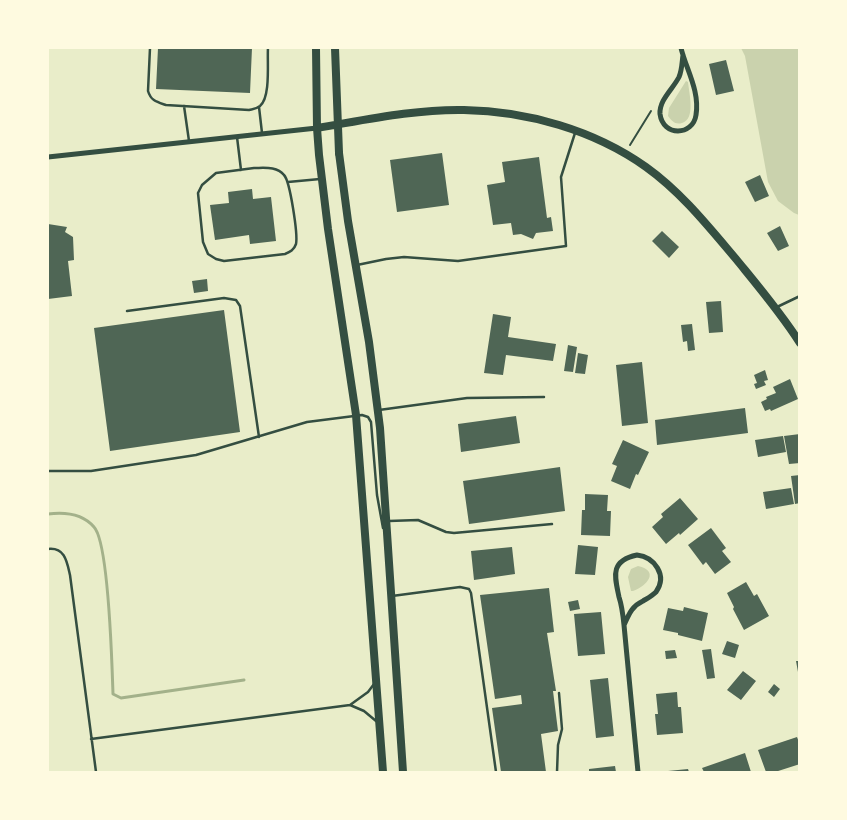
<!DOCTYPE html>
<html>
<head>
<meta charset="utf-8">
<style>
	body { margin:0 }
	#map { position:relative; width:847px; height:820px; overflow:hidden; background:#e9edc9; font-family:Jost,sans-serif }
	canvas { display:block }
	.frame { position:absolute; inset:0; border:49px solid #fefae0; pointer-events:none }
</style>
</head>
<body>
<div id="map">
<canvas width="847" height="820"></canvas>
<div class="frame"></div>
</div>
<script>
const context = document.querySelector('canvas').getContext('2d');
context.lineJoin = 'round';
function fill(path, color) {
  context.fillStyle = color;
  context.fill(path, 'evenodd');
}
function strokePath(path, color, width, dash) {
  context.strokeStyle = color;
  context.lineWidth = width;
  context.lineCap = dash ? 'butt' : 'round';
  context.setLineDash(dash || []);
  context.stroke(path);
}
const green = new Path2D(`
	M741,48H799V215L794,213L778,201L768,182L745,56Z
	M686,81L688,82C689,93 696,119 682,123C675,125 672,121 668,116L669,108Z
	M638,566C660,571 647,586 633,591H631L628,577L631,569Z`);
const stream = new Path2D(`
	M48,514C64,512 82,513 94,527C109,543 112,666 113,694L121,698L244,680`);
const building = new Path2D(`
	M158,48H252L250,93L156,89Z
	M726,60L734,91L716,95L709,64Z
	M442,153L449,205L397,212L390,160Z
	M539,157L547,218L551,217L553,231L536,233L533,239L521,234L513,235L511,223L493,225L487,185L505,182L502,162Z
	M760,175L769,196L755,202L745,182Z
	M252,189L253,199L271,197L276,241L250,244L249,235L215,240L210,205L229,203L228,192Z
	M48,224L67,227L65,232L73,237L74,260L68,261L72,296L48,299Z
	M780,226L789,246L778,251L767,233Z
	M662,231L679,247L669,258L652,241Z
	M207,279L208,291L194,293L192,281Z
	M721,301L723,332L709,333L706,302Z
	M224,310L240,432L110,451L94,328Z
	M493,314L511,317L508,337L556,344L553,361L506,355L503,375L484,373Z
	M692,324L695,350L688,351L687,341L683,342L681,325Z
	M568,345L577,347L573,372L564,371Z
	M578,353L588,355L585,374L575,373Z
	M642,362L648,423L622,426L616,365Z
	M765,370L768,380L764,381L766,385L756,389L754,384L757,383L754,375Z
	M790,379L798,399L771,411L770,409L765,411L761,402L767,399L766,397L776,393L773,387Z
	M745,408L748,433L657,445L655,420Z
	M516,416L520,443L461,452L458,424Z
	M800,434V463L789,464L784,436Z
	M783,436L786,452L758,457L755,440Z
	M623,440L649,452L638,475L636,474L630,489L611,481L617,466L612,464Z
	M560,467L565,511L469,524L463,481Z
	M800,475V503L795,504L791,476Z
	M791,488L794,504L766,509L763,492Z
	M585,494L608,495L607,511H611L610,536L581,535L582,510H585Z
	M680,498L698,519L680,535L679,533L666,544L652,527L663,517L661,514Z
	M711,528L726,548L722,551L731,562L715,574L706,562L703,565L688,545Z
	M578,545L598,547L595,575L575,574Z
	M512,547L515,574L474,580L471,551Z
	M746,582L754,596L757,594L769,616L744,630L733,609L734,607L727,593Z
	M549,588L554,632L547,633L556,691H553L558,731L541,734L546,772H501L492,708L522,704L521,695L495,699L480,595Z
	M578,600L580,609L570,611L568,602Z
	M684,607L708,613L702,641L678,635V633L663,630L668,608L683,611Z
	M601,612L605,654L578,656L574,614Z
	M727,641L739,645L735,658L722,654Z
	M711,649L715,678L707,679L702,650Z
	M675,650L677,658L666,659L665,651Z
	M796,661H800V671L798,672Z
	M743,671L756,681L741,700L727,690Z
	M608,678L614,736L596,738L590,680Z
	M774,684L780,689L774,697L768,692Z
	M677,692L678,707H681L683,733L657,735L655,714H658L656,694Z
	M797,737L800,745V764L775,772H766L758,750Z
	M745,753L751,772H704L702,768Z
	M615,766L616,772H589V769Z
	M688,769L689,772H668V771Z`);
const path = new Path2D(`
	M630,145L651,111`);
const service = new Path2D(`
	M150,48L148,91C151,101 157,102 166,105L249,110C253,109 256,109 260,106C271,97 267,61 268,48
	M184,106L189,141
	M259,107L262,133
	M237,137L241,170
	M254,168C264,168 277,166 284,175C290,181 298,234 296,244C294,250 290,252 285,254L224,261L216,259L208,254L203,242L198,193L202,185L216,173Z
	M288,182L320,179
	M357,265L386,259L404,257L458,261L566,246L561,177L575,133
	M777,307L800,296
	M127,311L224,298L236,300L240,306L259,437
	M379,410L467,398L544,397
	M48,471H91L196,455L307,422L362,415L368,417L371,422L377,495L383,528
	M389,521L418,520L446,532L454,533L552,524
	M48,549C65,547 67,562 70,575L96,772
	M392,596L460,587L469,589L471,593L496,772
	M350,705L364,711L376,721
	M91,739L350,705L368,692L374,684
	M557,772L558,745L562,729L559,693`);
const minor = new Path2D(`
	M681,48C686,69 700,91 696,115C693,136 663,137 660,114C659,100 673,89 679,77C682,70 682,62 683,55
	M48,157L317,128
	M637,555C654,557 668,575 656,592C652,596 648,598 643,601C632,606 629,614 624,625C623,615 622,606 619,597C615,577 609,561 637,555Z
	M624,625L638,772`);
const secondary = new Path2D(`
	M317,128L319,155L328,229L356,415L383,772
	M339,153L348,221L369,342L380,428L403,772`);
const primary = new Path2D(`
	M316,48L317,128C365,120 415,109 464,110C527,111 594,130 646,167C681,192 708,226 736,259C758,286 781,313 800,343
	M335,48L339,153`);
fill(green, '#cad2ad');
strokePath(stream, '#a3b18a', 3);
fill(building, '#4f6655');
strokePath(path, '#344e41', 2);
strokePath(service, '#344e41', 2.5);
strokePath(minor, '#344e41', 5);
strokePath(secondary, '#344e41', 8);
strokePath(primary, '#344e41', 8);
</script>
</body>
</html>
